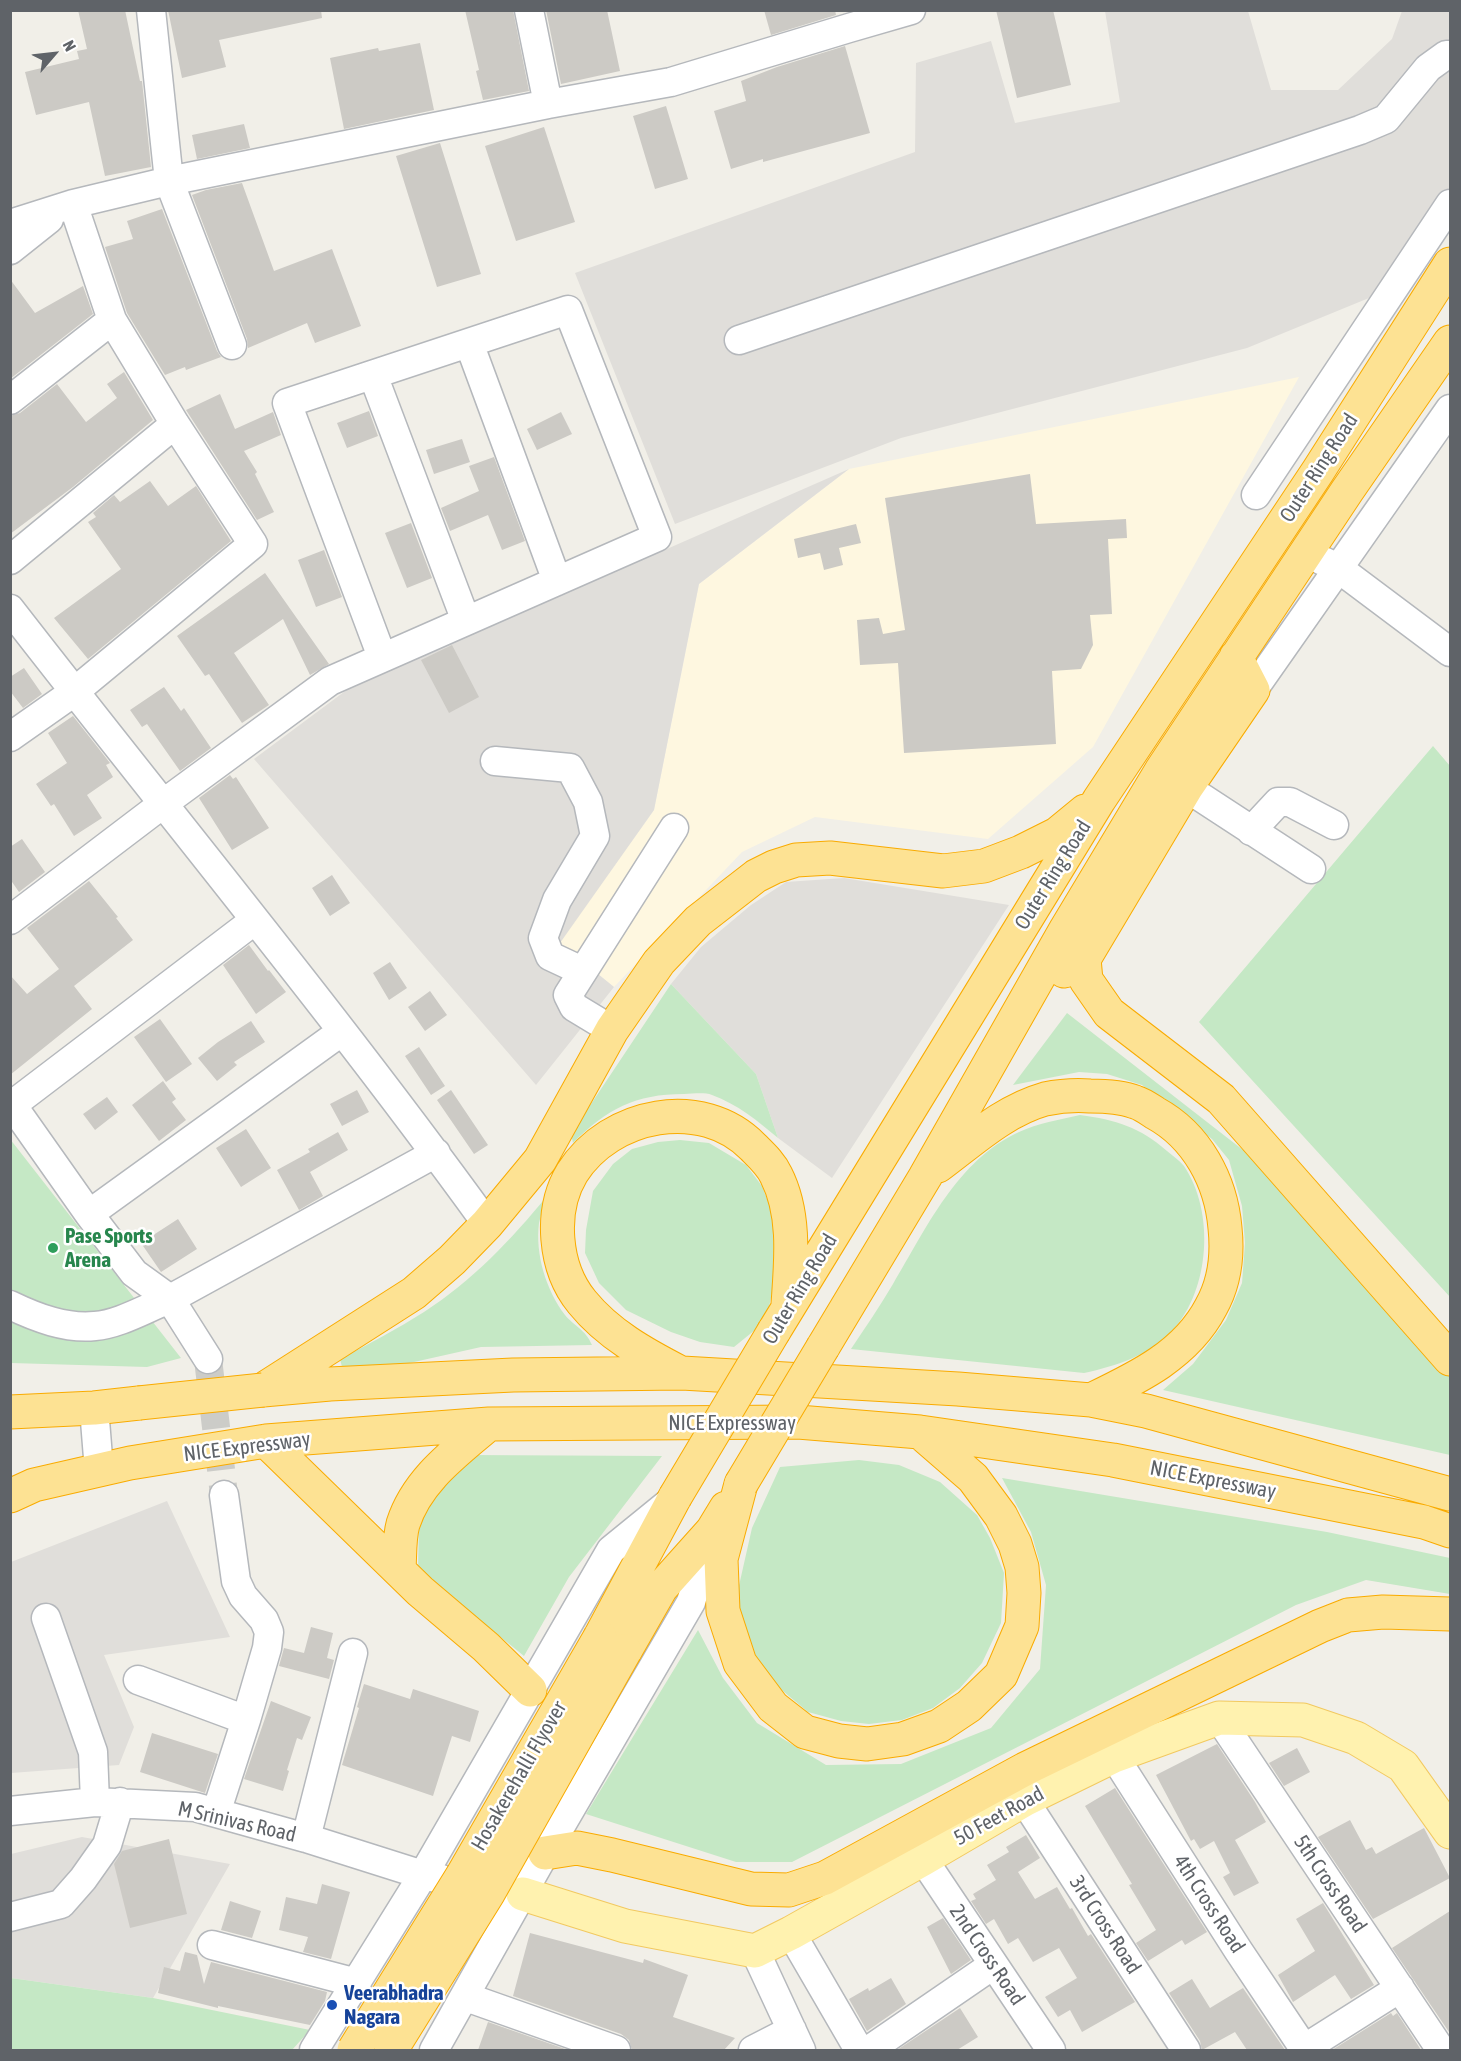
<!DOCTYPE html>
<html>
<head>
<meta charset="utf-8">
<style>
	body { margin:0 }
	#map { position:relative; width:1461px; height:2061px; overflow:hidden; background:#f1efe8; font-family:"Asap Condensed",sans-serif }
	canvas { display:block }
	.frame { position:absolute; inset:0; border:12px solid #5f6368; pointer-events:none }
	.north { position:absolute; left:24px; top:24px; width:60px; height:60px; -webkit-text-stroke:4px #fff; paint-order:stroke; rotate:62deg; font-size:16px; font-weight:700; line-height:24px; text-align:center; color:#5f6368 }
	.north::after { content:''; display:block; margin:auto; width:21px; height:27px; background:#5f6368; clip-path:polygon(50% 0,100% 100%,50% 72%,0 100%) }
</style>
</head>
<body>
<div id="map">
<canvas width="1461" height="2061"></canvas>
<div class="frame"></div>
<div class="north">N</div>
</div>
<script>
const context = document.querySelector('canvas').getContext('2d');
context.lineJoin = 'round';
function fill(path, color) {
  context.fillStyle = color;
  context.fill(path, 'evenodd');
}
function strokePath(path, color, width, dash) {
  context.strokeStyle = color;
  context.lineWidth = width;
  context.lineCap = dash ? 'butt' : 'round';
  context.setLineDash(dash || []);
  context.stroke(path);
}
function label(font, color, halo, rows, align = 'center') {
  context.font = font + ' "Asap Condensed",sans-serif';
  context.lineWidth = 5;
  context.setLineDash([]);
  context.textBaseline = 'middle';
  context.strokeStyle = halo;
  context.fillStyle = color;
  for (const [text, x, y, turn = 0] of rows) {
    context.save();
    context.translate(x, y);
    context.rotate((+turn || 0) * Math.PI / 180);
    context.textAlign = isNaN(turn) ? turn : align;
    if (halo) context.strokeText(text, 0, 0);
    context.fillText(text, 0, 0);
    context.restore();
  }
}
const commercial = new Path2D(`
	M1299,377L1093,747L988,839L815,817L742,852L614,987L559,943L654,810L699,584L849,469Z`);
const industrial = new Path2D(`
	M1105,11H1248L1271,90H1338L1392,39L1402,11H1450V196L1386,291L1247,348L901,438L675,524L575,273L915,152L916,63L991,41L1015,123L1120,102Z
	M849,469L699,584L654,810L560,943L614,987L536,1085L254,759L348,689Z
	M844,878L1009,905L832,1178L778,1138L756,1074L671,984L701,947L751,905L786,882Z
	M167,1501L230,1637L104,1655L134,1727L119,1765L11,1773V1562Z
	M82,1837L230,1864L153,1998L11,1978V1854Z`);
const green = new Path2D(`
	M1433,746L1450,766V1297L1199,1022Z
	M671,984L756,1074L778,1138C758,1121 737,1104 712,1095C704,1092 693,1094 684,1094C635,1094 607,1109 573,1143L571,1134Z
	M1067,1013L1252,1157L1450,1377V1455L1163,1390L1193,1364L1226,1320L1242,1283L1245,1243L1242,1206L1229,1160L1212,1139L1142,1085L1107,1074L1079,1072L1013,1085Z
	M1080,1115C1116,1120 1140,1127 1167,1151C1173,1156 1180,1161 1184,1166C1215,1212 1210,1289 1173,1330C1151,1355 1116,1366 1084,1373L851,1349C865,1328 880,1306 893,1284C926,1229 957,1160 1019,1132C1038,1123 1059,1120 1080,1115Z
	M10,1139L181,1358L147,1367L11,1363Z
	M680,1140L709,1143L746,1165L762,1186L775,1220V1279L766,1321L734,1347L700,1342L671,1332L626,1310L599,1283L585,1253L586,1230L593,1191L613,1164L632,1149L658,1142Z
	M547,1196C544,1205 541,1214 539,1223C535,1254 546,1290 565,1315C575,1327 585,1329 592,1345L481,1347L365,1373L342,1367L340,1359C369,1344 397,1329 424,1312C472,1281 511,1240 547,1196Z
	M467,1455L662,1456L569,1577L524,1656L418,1570L419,1519Z
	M859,1460L899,1465L940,1482L977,1515L990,1538L1004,1573L1001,1623L982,1663L960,1688L933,1708L902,1720L869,1724L841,1721L808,1712L777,1686L741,1639L738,1590L752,1528L780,1467Z
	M1002,1478L1327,1532L1450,1558V1594L1366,1580L1296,1605L792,1862H736L586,1814L698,1630L723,1678L757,1723L826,1765L901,1764L991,1728L1040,1669L1046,1585L1031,1532Z
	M11,1978L153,1998L310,2030L292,2050H11Z`);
const building = new Path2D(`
	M78,10H125L140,81H142L151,167L105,176L89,102L36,115L25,72L79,59L77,51L87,49Z
	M168,10H321L322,18L219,40L226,67L182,78Z
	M465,10H513L529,91L483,100L476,71L479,70Z
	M546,10H607L620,71L561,84Z
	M764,10H835L836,15L771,35Z
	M996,10H1053L1071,85L1017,98Z
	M420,43L434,110L344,129L330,58L378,48L379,51Z
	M845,46L870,133L763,162V159L731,169L714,111L746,101L741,81L777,67Z
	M666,106L688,179L655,189L633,116Z
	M244,124L250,148L197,159L192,135Z
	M544,127L575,222L516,241L485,146Z
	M440,143L481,274L437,287L396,156Z
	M242,183L274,271L332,249L361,326L315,343L307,323L248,348L247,339L192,195L206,190Z
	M162,209L217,351L221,357L186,370L185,367L165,375L127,313L105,247L133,239L127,221Z
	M10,279L35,313L83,286L93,314L10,379Z
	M124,372L153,420L73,487L10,534V416L20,413L57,384L86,422L117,398L107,384Z
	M220,394L235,429L273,412L281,435L244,451L257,472L255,474L274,512L257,520L186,410Z
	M369,411L378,436L347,448L337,423Z
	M561,412L572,434L537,450L527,429Z
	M462,439L470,462L434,474L426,450Z
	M494,457L525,541L502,550L488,515L450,531L441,508L479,491L469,466Z
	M1030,474L1036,524L1126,519L1127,538L1108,539L1112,614L1090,615L1093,645L1081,669L1052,671L1056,744L904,753L898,663L860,665L857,620L879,618L883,634L905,630L885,498Z
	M150,481L168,506L196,486L231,541L88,659L54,618L121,569L88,522L96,517L93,513L114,495L120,502Z
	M411,523L432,578L407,588L385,533Z
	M856,524L861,543L839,548L843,565L824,570L820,553L798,558L794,539Z
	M324,550L342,597L316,607L298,560Z
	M265,573L329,664L310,675L283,619L234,653L269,705L242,723L209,674L205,676L177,636Z
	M452,645L479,697L449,713L421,660Z
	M24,668L42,694L23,708L10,691V677Z
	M164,687L181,711L184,708L211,748L180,771L147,724L142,727L130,710Z
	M73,716L110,763L106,765L113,777L87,795L102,818L74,836L54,804L51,806L36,784L67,763L48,733Z
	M230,775L233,779L236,777L269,828L232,850L199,798Z
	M22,839L45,872L19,892L10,879V847Z
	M332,875L350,903L330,916L312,888Z
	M89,881L118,917L116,918L133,940L74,986L92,1009L10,1075V975L27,994L59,969L27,928Z
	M249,945L268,971L269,970L286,992L256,1014L223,965Z
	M390,962L407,988L389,1000L373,973Z
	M430,991L447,1015L425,1031L408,1007Z
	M160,1019L192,1064L166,1082L134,1037Z
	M251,1021L265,1042L234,1062L237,1065L217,1081L198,1058L218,1042Z
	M419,1047L445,1086L431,1095L405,1056Z
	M163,1081L176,1099L172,1102L186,1120L159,1141L132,1105Z
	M357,1090L369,1112L342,1126L330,1104Z
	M451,1090L488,1145L474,1154L437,1100Z
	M107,1097L118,1112L95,1130L83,1114Z
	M246,1129L271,1168L241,1187L216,1148Z
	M338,1132L348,1150L310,1172L323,1196L299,1210L277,1170L310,1152L308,1149Z
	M178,1219L197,1249L161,1272L141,1243Z
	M311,1627L333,1633L327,1658L334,1660L329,1679L279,1666L284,1648L304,1653Z
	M364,1684L410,1699L413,1689L479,1711L470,1742L452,1736L433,1796L342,1765L359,1708L357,1707Z
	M271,1701L311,1717L302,1740L297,1738L287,1770L289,1771L283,1791L244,1779Z
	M152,1733L218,1754L205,1793L140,1772Z
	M1217,1744L1255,1802L1266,1822L1235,1840L1259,1883L1234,1896L1223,1877L1230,1873L1214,1841L1200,1849L1194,1839L1191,1841L1156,1775Z
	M1297,1748L1310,1772L1284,1786L1269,1763Z
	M1115,1788L1207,1932L1185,1945L1182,1940L1148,1961L1136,1943L1156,1930L1129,1885L1132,1884L1085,1806Z
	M1350,1820L1366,1850L1372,1847L1376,1854L1424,1828L1450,1878L1373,1919L1318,1837Z
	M1026,1835L1040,1858L1018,1872L1035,1899L1057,1887L1070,1909L1072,1908L1088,1936L1091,1934L1135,2002L1082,2032L1070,2010L1058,2017L1045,1997L1077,1978L1059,1948L1033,1962L1018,1938L1008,1944L994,1919L986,1924L971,1901L976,1899L973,1894L996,1880L987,1865L1009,1852L1006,1847Z
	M169,1839L187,1914L130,1928L114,1864L122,1851Z
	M322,1884L350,1892L331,1959L303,1952L308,1937L279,1930L286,1897L317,1904Z
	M230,1901L261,1911L252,1938L221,1930Z
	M1323,1903L1374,1985L1351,1999L1335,1975L1293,2002L1278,1975L1315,1951L1296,1919Z
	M1450,1911V2030L1449,2032L1392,1948Z
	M943,1918L971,1960L951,1974L927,1927Z
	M530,1933L643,1963L644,1959L688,1975L673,2017L735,2038L724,2050H632L629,2040L621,2034L513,1996Z
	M185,1952L197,1955L204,1984L211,1962L327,1992L325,2001L310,2025L218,2006V2008L158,1993L164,1967L180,1971Z
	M891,1978L906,2004L867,2031L849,1999L868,1988L869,1991Z
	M1192,1979L1210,2008L1243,1988L1285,2050H1247L1235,2032L1202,2050L1200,2041L1169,1993Z
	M960,2008L978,2037L957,2050H897Z
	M1391,2013L1393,2016L1397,2013L1421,2050H1332Z
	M488,2022L568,2050H478Z`);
const minorTunnel = new Path2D(`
	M208,1359L224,1495`);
const minor = new Path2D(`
	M151,10L169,181L232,345
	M529,10L548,104
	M10,224L73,204L169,181L548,104L671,82L849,28L911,10
	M10,250L49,219
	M739,340L1360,130L1386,119L1428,68L1446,55H1450
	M469,343L557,581
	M373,375L466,621
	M10,400L112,320
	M1256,495L1450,204
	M10,560L175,424
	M1321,560L1338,568L1450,652
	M10,609C169,814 335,1014 487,1224
	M1253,690L1450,409
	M10,737L74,692L253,544L175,424L112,320L73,204
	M495,761L570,768L588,802L595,836L557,900L543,938L550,956L582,971
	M1167,775L1311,869
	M1251,831L1278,802H1290L1334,825
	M10,920L164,803L330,681L657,537L568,310L287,403L379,649
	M612,1030L574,1007L568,995L674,828
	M10,1102L89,1214L134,1273L170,1299L436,1153
	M12,1105L255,920
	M89,1214L341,1032
	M10,1305C37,1318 66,1329 95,1326C120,1324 146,1308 170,1299L208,1359
	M94,1408L99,1470
	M46,1618L93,1752L95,1802
	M138,1680L246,1720
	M1219,1718L1441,2050
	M1114,1756L1238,1950L1305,2050
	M1024,1800L1186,2050
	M10,1811L95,1802L195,1807L306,1838L423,1875L441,1879
	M216,1813L246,1720L267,1648L269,1632L264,1620L243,1596L236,1581L224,1495
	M306,1838L353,1653
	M923,1859L1051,2050
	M10,1917L61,1904L83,1879L107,1845L120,1802
	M791,1933L859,2050
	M212,1945L357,1983
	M755,1951L801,2050
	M466,1997L616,2050
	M314,2050L423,1875L611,1550L670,1502
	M434,2050L545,1853L691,1602L712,1531
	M753,2050L792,2030
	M869,2050L993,1965
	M1302,2050L1400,1988`);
const major = new Path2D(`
	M523,1894L625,1926L755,1951L791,1933L923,1859L1024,1800L1114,1756L1219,1718L1303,1720L1356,1738L1403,1766L1450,1832`);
const highway = new Path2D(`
	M1084,959L1086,980L1109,1013L1221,1099L1450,1359
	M1064,971L1084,959L1186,788L1253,690L1236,657
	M938,1166C972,1141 1003,1111 1045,1099C1060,1096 1076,1095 1090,1096C1105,1096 1122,1097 1135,1102C1142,1104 1149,1109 1155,1113C1197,1136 1221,1181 1225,1228C1228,1256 1225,1282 1211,1307C1186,1355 1137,1378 1091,1400
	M774,1331L1099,800L1318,471L1450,264
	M823,1347L925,1177L1066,929L1161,771L1347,491L1450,342
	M681,1373C644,1354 608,1334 582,1302C554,1268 549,1211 572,1173C610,1113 702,1095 753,1147C761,1155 771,1164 776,1175C796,1214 791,1261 788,1304
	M267,1387L414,1293L452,1260L487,1224L540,1160L612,1030L659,962L698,921L756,876L774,867L796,860L830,858L943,871L984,866L1021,852L1057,834L1085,811
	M263,1390L330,1384L513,1375L682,1373L958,1389L1091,1400L1146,1411L1450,1494
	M10,1412L94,1408L139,1403
	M266,1441L420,1591L486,1647L530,1690
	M741,1484L721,1559L723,1611L740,1663L773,1707L805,1732L839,1741L867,1744L903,1739L939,1726L969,1706L1001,1675L1022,1626L1024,1593L1022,1567L1015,1544L1001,1516L973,1478L920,1432
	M10,1496L34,1485L130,1463L266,1441L489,1424L798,1422L920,1432L1113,1460L1424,1522L1450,1531
	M399,1570C400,1555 399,1538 403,1524C417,1480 455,1453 489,1424
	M600,1637L675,1497
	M625,1651L661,1588L712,1531L726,1508
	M545,1853L577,1848L612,1855L751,1889L789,1890L825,1878L1025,1769L1320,1626L1348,1615L1383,1612L1450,1614`);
const highwayBridge = new Path2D(`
	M139,1403L263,1390
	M741,1484L823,1347
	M675,1497L774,1331
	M354,2050L462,1876L600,1637
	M391,2050L489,1892L625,1651`);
const markers = [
	[53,1248,6,"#2e9e5b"],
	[332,2005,6,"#1a4fb4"]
];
const streetNames = [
	["Outer Ring Road",1319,468,-57],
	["Outer Ring Road",1053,875,-58],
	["Outer Ring Road",800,1289,-59],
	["NICE Expressway",732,1423],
	["NICE Expressway",247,1447,-7],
	["NICE Expressway",1213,1480,11],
	["Hosakerehalli Flyover",519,1776,-60],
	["50 Feet Road",999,1816,-29],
	["M Srinivas Road",237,1822,13],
	["5th Cross Road",1330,1884,56],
	["4th Cross Road",1209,1904,57],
	["3rd Cross Road",1105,1925,57],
	["2nd Cross Road",987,1955,56]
];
const leisureNames = [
	["Pase Sports",65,1236],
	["Arena",65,1260]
];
const transitNames = [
	["Veerabhadra",344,1993],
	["Nagara",344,2017]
];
fill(commercial, '#fef7e0');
fill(industrial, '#e0deda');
fill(green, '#c5e8c5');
fill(building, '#cccac5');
strokePath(minorTunnel, '#ccccc8', 28, [28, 14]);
strokePath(minor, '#b5b8bc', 31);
strokePath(major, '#f2c960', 35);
strokePath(highway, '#f9ab00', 35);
strokePath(minor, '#fff', 28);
strokePath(major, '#fff2af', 33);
strokePath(highway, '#fde293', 33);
strokePath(highwayBridge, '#f9ab00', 35, []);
strokePath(highwayBridge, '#fde293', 33);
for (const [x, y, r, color] of markers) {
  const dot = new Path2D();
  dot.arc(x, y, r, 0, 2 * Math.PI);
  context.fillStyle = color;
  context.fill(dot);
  strokePath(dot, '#fff', 2);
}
label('21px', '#5f6368', '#fff', streetNames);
label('bold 21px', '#27864d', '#fff', leisureNames, 'left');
label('bold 21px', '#164399', '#fff', transitNames, 'left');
</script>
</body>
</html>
